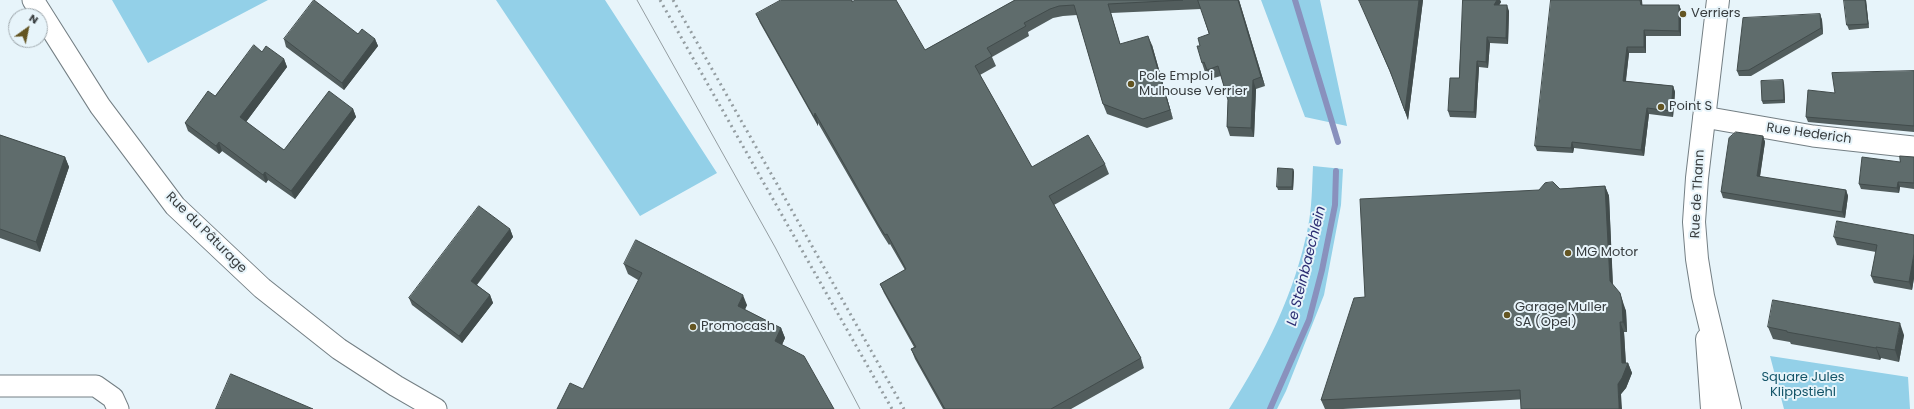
<!DOCTYPE html>
<html>
<head>
<meta charset="utf-8">
<style>
	body { margin:0 }
	#map { position:relative; width:1914px; height:409px; overflow:hidden; background:#e7f4fa; font-family:Poppins,sans-serif }
	canvas { display:block }
	.north { position:absolute; left:8px; top:8px; width:40px; height:40px; box-sizing:border-box; background:#e7f4fa; border:1px solid #a1aaaf; border-radius:50%; rotate:33deg; font-size:11px; font-weight:700; line-height:16px; text-align:center; color:#373c3e }
	.north::after { content:''; display:block; margin:auto; width:14px; height:18px; background:#645522; clip-path:polygon(50% 0,100% 100%,50% 72%,0 100%) }
</style>
</head>
<body>
<div id="map">
<canvas width="1914" height="409"></canvas>
<div class="north">N</div>
</div>
<script>
const context = document.querySelector('canvas').getContext('2d');
context.lineJoin = 'round';
function fill(path, color) {
  context.fillStyle = color;
  context.fill(path, 'evenodd');
}
function strokePath(path, color, width, dash) {
  context.strokeStyle = color;
  context.lineWidth = width;
  context.lineCap = dash ? 'butt' : 'round';
  context.setLineDash(dash || []);
  context.stroke(path);
}
function label(font, color, halo, rows, align = 'center') {
  context.font = font + ' Poppins,sans-serif';
  context.lineWidth = 4;
  context.setLineDash([]);
  context.textBaseline = 'middle';
  context.strokeStyle = halo;
  context.fillStyle = color;
  for (const [text, x, y, turn = 0] of rows) {
    context.save();
    context.translate(x, y);
    context.rotate((+turn || 0) * Math.PI / 180);
    context.textAlign = isNaN(turn) ? turn : align;
    if (halo) context.strokeText(text, 0, 0);
    context.fillText(text, 0, 0);
    context.restore();
  }
}
const green = new Path2D(`
	M112,0H268L148,63Z
	M496,0H605L717,173L640,216Z
	M1261,0H1320L1347,126L1305,117Z
	M1313,166L1343,169L1341,205L1324,295L1286,391L1277,409H1229C1265,353 1295,293 1308,227C1312,208 1312,186 1313,166Z
	M1770,356L1908,377L1910,409H1784Z`);
const stream = new Path2D(`
	M1295,0L1338,142
	M1270,409L1309,320L1322,270L1335,205L1336,171`);
const street = new Path2D(`
	M33,0L100,106L175,206L262,288L339,349L396,386L436,409
	M1704,117L1813,136L1914,147
	M0,386H96L113,398L118,409`);
const secondary = new Path2D(`
	M1707,339L1712,409`);
const primary = new Path2D(`
	M1718,0L1697,178L1694,222L1697,259L1703,296L1730,409`);
const tram = new Path2D(`
	M637,0L775,247L860,409`);
const rail = new Path2D(`
	M660,0L892,409
	M673,0L904,409`);
const wall = new Path2D(`
	M1015,0H1239L1265,86L1256,89L1254,137L1230,136L1227,127L1228,100L1221,76L1210,79L1208,72H1205L1202,63L1200,46L1209,34L1201,9L1111,13L1120,44L1152,45L1173,119L1147,128L1107,114L1103,104L1077,15L1063,16L1053,18L1028,32L1029,36L992,57L996,66L980,75L1032,167L1105,164L1109,174L1054,205L1141,358L1144,368L1071,409H943L915,359L911,349L914,347L884,293L880,284L905,270L890,244L889,245L882,234L818,123V126L760,23L756,14L852,2L925,50Z
	M1359,0H1423L1408,120L1393,79Z
	M1463,0H1500L1501,2L1499,5L1509,11L1508,44L1490,43L1488,68L1479,67L1476,118L1450,117L1448,111L1459,78Z
	M1642,0V5H1679L1681,10V36H1646V53H1629L1626,81L1673,86L1675,92L1673,117L1649,114L1644,156L1574,148L1573,153L1537,151L1535,146Z
	M1866,0L1869,28L1849,30L1847,25Z
	M1820,14L1822,20L1823,34L1751,76H1739L1737,71Z
	M358,34L375,39L378,46L344,90L286,47L284,39Z
	M262,52L284,59L287,67L246,122L284,150L353,109L356,117L295,199L268,180L266,183L222,151L219,154L188,131L185,123L215,96Z
	M1914,71V132L1808,122L1806,117L1835,93Z
	M1784,83L1785,103L1763,104L1762,101Z
	M0,135L65,157L69,167L40,252L0,238Z
	M1763,136L1765,142L1760,177L1846,190L1848,196L1845,218L1723,198L1721,192Z
	M1914,157V189L1900,187L1899,193L1861,189L1859,184L1900,162Z
	M1293,169L1294,172L1293,190H1278L1277,187Z
	M1605,186L1609,196L1613,285L1626,311L1627,332H1624L1626,363H1628L1632,373L1626,388L1621,394L1343,409H1325L1321,400L1365,297L1539,190Z
	M510,229L513,237L477,285L490,295L493,303L462,343L412,305L409,298Z
	M1914,235V278L1912,290L1874,283L1871,276L1876,252L1837,245L1834,237Z
	M624,264L747,305L745,310L781,328L785,338L782,345L638,280L628,274Z
	M1768,327L1904,335L1899,362L1881,358L1880,360L1791,344L1790,342L1773,339Z`);
const shadedWall = new Path2D(`
	M1238,0H1239L1265,86L1261,77Z
	M1419,0H1423L1408,120L1405,111Z
	M1497,0H1500L1501,2L1496,11L1494,5Z
	M1640,0H1642L1643,11L1641,5Z
	M1865,0H1866L1869,28L1868,24Z
	M1507,5L1509,11L1508,44L1506,38Z
	M1679,5L1681,10V36L1679,31Z
	M1820,14L1822,20L1823,34L1821,28Z
	M1644,30L1646,36V53L1644,47Z
	M1148,36L1152,45L1173,119L1170,110Z
	M1487,37L1490,43L1488,68L1486,62Z
	M375,39L378,46L344,90L342,83Z
	M1627,47L1629,53L1625,86L1623,81Z
	M284,59L287,67L243,126L240,117Z
	M1477,61L1479,67L1476,118L1474,112Z
	M1253,80L1256,89L1254,137L1251,128Z
	M1783,80L1784,83L1785,103L1784,100Z
	M1673,86L1675,92L1673,117L1671,111Z
	M1647,108L1649,114L1644,156L1641,150Z
	M353,109L356,117L295,199L291,191Z
	M815,113L818,123V126L814,117Z
	M1763,136L1765,142L1759,182L1757,176Z
	M219,142L222,151L219,154L216,146Z
	M1572,142L1574,148L1573,153L1571,148Z
	M65,157L69,167L40,252L36,242Z
	M1293,169L1294,172L1293,190L1292,187Z
	M265,172L268,180L266,183L263,175Z
	M1898,182L1900,187L1899,193L1897,188Z
	M1605,186L1609,196L1613,291L1610,281Z
	M1846,190L1848,196L1845,218L1842,212Z
	M510,229L513,237L474,288L471,281Z
	M1914,254V278L1912,290L1909,282Z
	M1620,293L1626,311L1627,332L1623,322Z
	M490,295L493,303L462,343L459,336Z
	M743,295L747,305L741,316L738,306Z
	M1620,322L1624,332L1626,369L1628,363L1632,373L1626,388L1621,394L1622,409H1619L1618,384L1622,363Z
	M1900,323L1904,335L1899,362L1895,350Z
	M781,328L785,338L779,351L775,341Z
	M1876,347L1881,358L1880,360L1876,348Z`);
const building = new Path2D(`
	M314,0L358,34L362,29L375,39L342,83L284,39Z
	M781,0H852V2L855,0H896L925,50L1015,0H1183L1108,4L1120,44L1148,36L1170,110L1143,119L1103,104L1074,5L1059,6L1050,9L1024,23L1026,26L987,48L992,56L975,66L1032,167L1088,135L1105,164L1049,196L1141,358L1051,409H945L911,349L916,347L880,284L906,269L887,234L885,235L878,224L815,113L814,117L756,14Z
	M1198,0H1238L1261,77L1253,80L1251,128L1227,127L1228,100L1218,66L1207,70L1204,62L1202,63L1197,46H1200L1198,38L1209,34Z
	M1359,0H1419L1405,111L1390,71Z
	M1463,0H1497L1494,5H1507L1506,38L1487,37L1486,62L1477,61L1474,112L1448,111L1450,78H1459Z
	M1551,0H1640L1641,5H1679V31L1644,30V47H1627L1623,81L1673,86L1671,111L1647,108L1641,150L1572,142L1571,148L1535,146Z
	M1844,0H1865L1868,24L1847,25Z
	M1820,14L1821,28L1749,70L1737,71L1743,18Z
	M254,45L262,52L266,46L284,59L240,117L284,150L329,91L353,109L291,191L265,172L263,175L219,142L216,146L185,123L208,91L215,96Z
	M1914,71V126L1806,117L1808,90L1835,93L1832,73Z
	M1783,80L1784,100L1762,101L1761,81Z
	M1736,132L1763,136L1757,176L1846,190L1842,212L1721,192L1729,138Z
	M0,135L65,157L36,242L0,229Z
	M1900,156L1914,157V183L1898,182L1897,188L1859,184L1862,157L1900,162Z
	M1278,168L1293,169L1292,187H1277Z
	M1553,182L1560,189L1605,186L1610,281L1620,293L1622,301L1623,322H1620L1622,363H1628L1622,378L1618,384L1619,409H1521L1520,390L1321,400L1354,298L1365,297L1360,199L1539,190L1545,183Z
	M479,206L510,229L471,281L490,295L459,336L409,298Z
	M1837,221L1914,235V254L1909,282L1871,276L1877,245L1834,237Z
	M636,240L743,295L738,306L781,328L775,341L804,356L834,409H557L570,383L583,389L642,273L624,264Z
	M1773,300L1900,323L1895,350L1876,347V348L1787,332V331L1768,327Z
	M231,374L313,409H216Z`);
const markers = [
	[1683,14,4,"#645522"],
	[1131,84,4,"#645522"],
	[1661,107,4,"#645522"],
	[1568,253,4,"#645522"],
	[1507,315,4,"#645522"],
	[693,327,4,"#645522"]
];
const poiNames = [
	["Verriers",1691,14],
	["Pole Emploi",1139,77],
	["Mulhouse Verrier",1139,92],
	["Point S",1669,107],
	["MG Motor",1576,253],
	["Garage Muller",1515,308],
	["SA (Opel)",1515,323],
	["Promocash",701,327]
];
const streetNames = [
	["Rue Hederich",1809,134,8],
	["Rue de Thann",1698,194,-87],
	["Rue du Pâturage",206,233,45]
];
const parkNames = [
	["Square Jules",1803,378],
	["Klippstiehl",1803,393]
];
const waterNames = [
	["Le Steinbaechlein",1307,266,-76]
];
fill(green, '#93d0e8');
strokePath(stream, '#8991bd', 6);
strokePath(street, '#747f84', 23);
strokePath(secondary, '#747f84', 24);
strokePath(primary, '#747f84', 24);
strokePath(street, '#fff', 21);
strokePath(secondary, '#fff', 22);
strokePath(primary, '#fff', 22);
strokePath(tram, '#949da1', 1);
strokePath(rail, '#949da1', 3, [2, 4]);
fill(wall, '#525d5d');
fill(shadedWall, '#424c4c');
fill(building, '#5f6c6c');
strokePath(building, '#424c4c', 1);
for (const [x, y, r, color] of markers) {
  const dot = new Path2D();
  dot.arc(x, y, r, 0, 2 * Math.PI);
  context.fillStyle = color;
  context.fill(dot);
  strokePath(dot, '#e7f4fa', 1.5);
}
label('13px', '#373c3e', '#e7f4fa', poiNames, 'left');
label('13px', '#373c3e', '#e7f4fa', streetNames);
label('13px', '#135468', '#e7f4fa', parkNames);
label('italic 14px', '#2b2c72', '#e7f4fa', waterNames);
</script>
</body>
</html>
